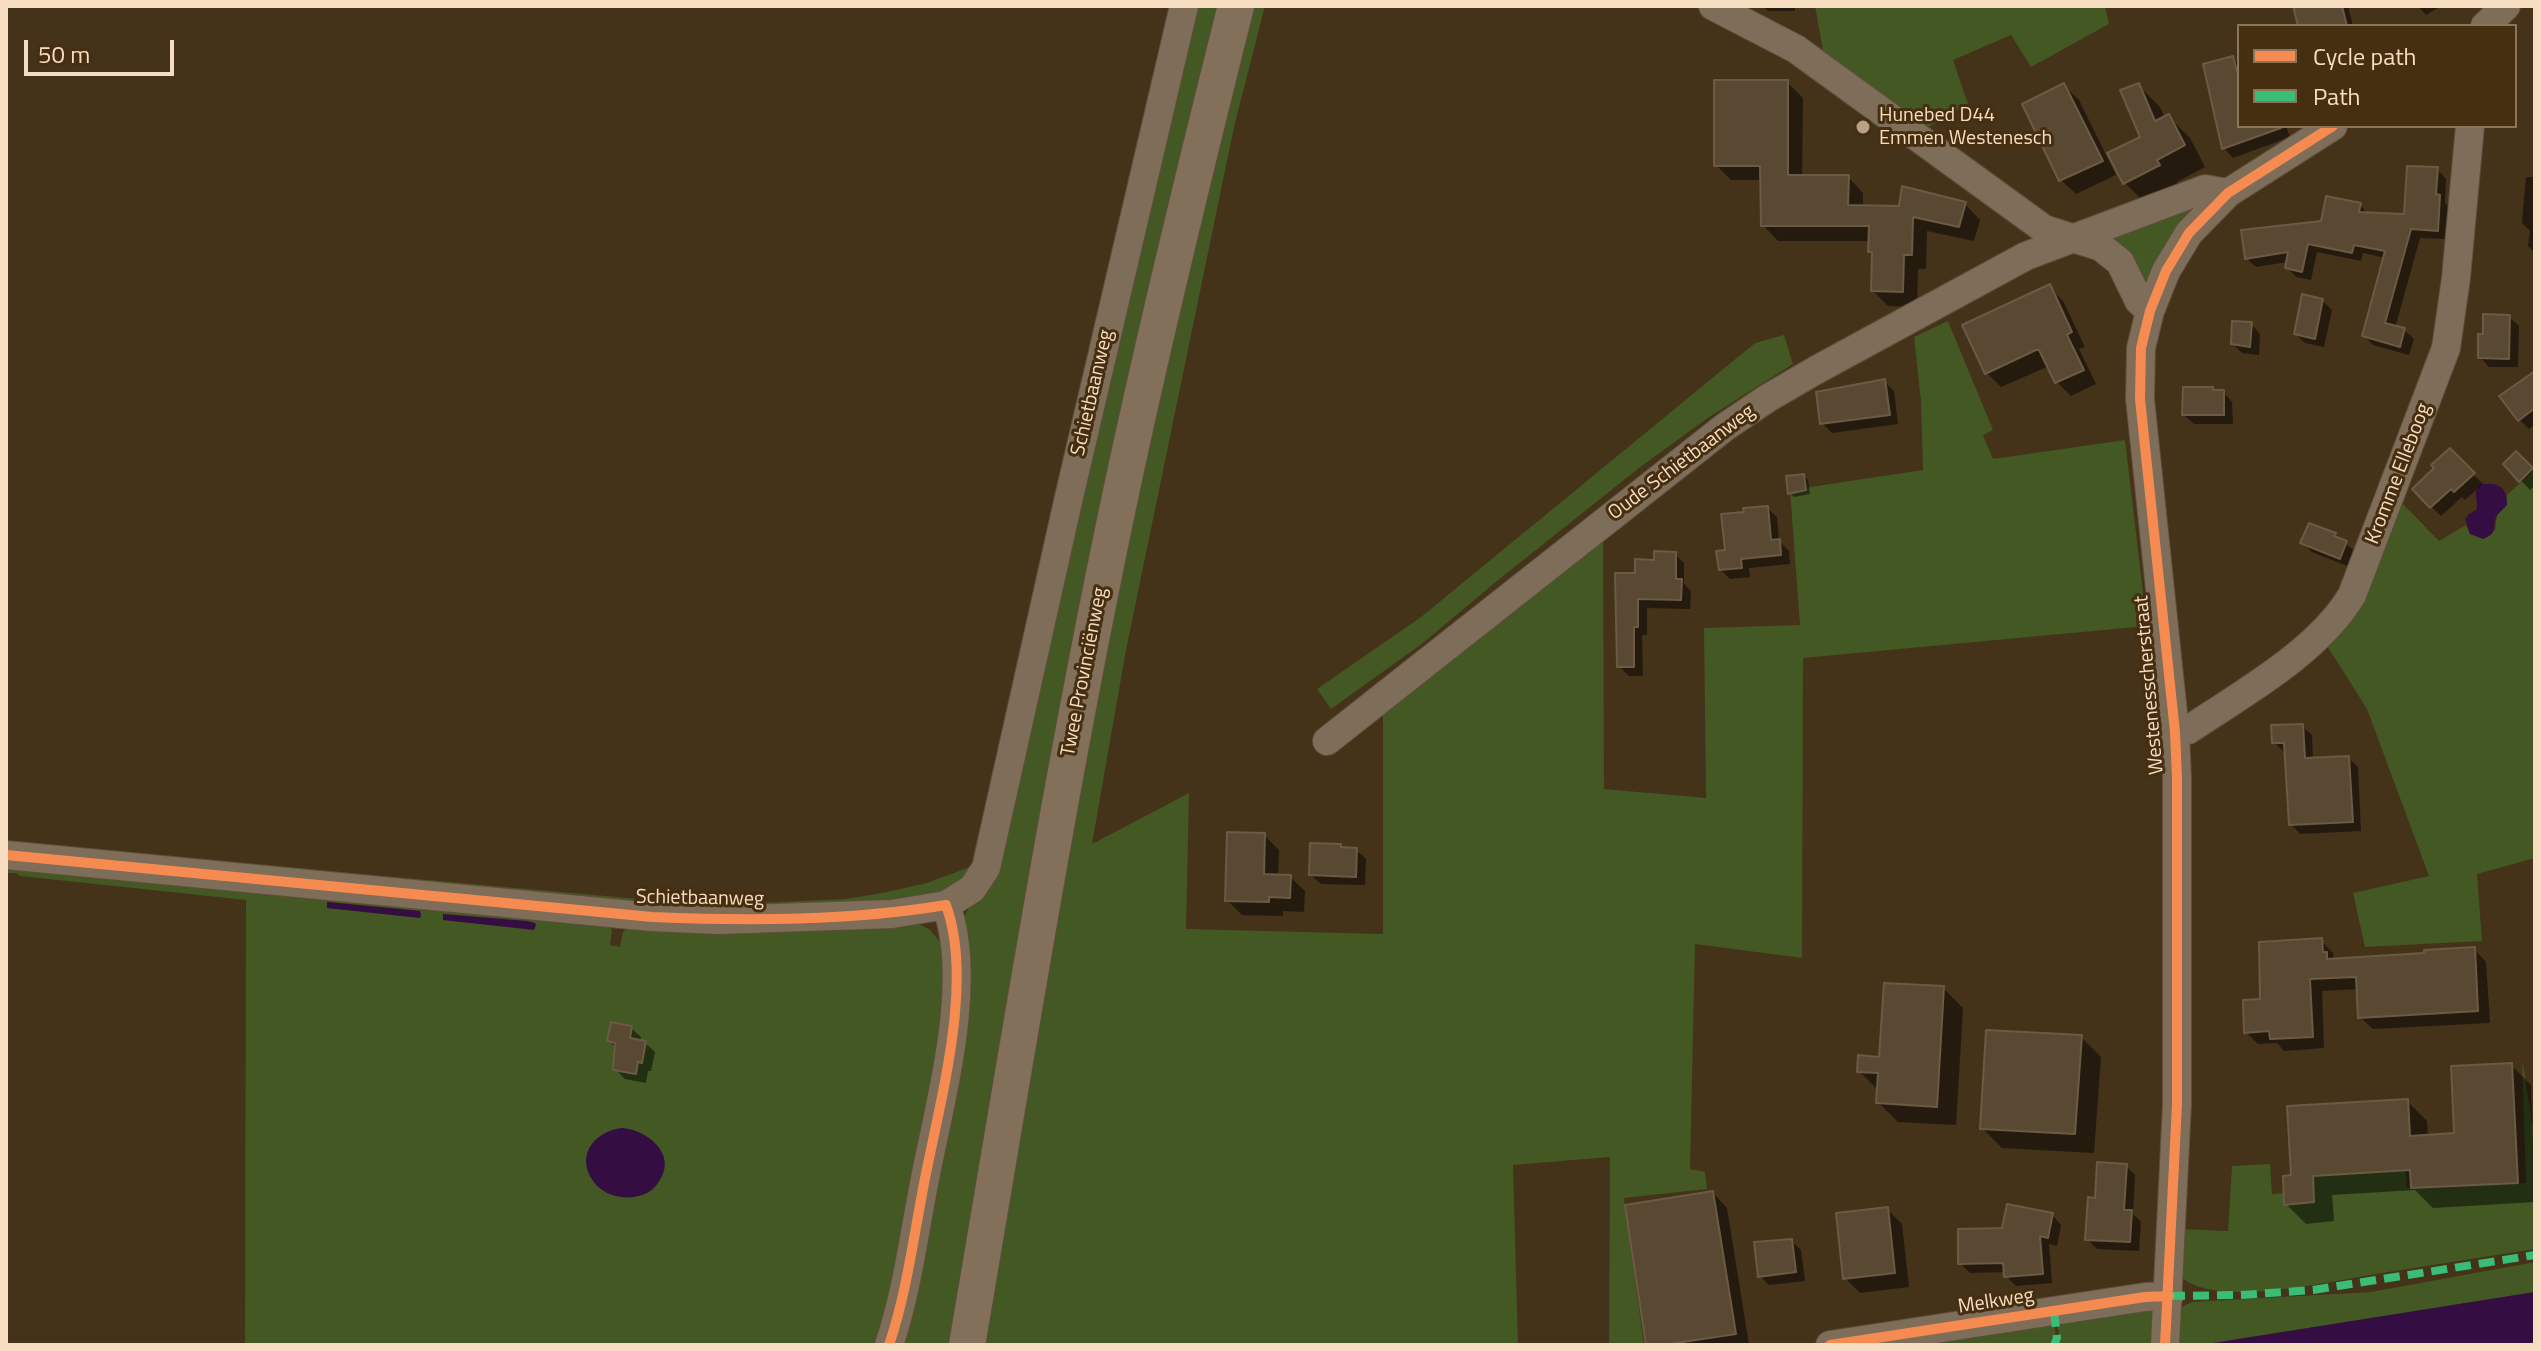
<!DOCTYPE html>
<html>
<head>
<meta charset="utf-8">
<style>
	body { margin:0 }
	#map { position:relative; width:2541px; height:1351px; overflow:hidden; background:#443219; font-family:"Titillium Web",sans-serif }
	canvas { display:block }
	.frame { position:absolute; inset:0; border:8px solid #f6ddc1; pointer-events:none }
	.legend { position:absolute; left:2237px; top:24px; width:280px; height:104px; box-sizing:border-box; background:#462e10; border:2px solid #8c7457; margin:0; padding:10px 14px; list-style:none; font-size:24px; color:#f6ddc1 }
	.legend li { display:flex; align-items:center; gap:16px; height:40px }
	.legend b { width:40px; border:2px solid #8c7457 }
	.scale { position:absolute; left:24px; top:40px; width:150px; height:36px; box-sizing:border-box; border:4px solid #f6ddc1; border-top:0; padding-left:10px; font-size:24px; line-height:28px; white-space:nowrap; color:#f6ddc1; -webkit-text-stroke:6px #462e10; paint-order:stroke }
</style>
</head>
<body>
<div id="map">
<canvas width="2541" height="1351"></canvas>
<div class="frame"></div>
<ul class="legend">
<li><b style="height:10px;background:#f68b52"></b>Cycle path</li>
<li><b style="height:10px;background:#3abd76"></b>Path</li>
</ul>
<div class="scale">50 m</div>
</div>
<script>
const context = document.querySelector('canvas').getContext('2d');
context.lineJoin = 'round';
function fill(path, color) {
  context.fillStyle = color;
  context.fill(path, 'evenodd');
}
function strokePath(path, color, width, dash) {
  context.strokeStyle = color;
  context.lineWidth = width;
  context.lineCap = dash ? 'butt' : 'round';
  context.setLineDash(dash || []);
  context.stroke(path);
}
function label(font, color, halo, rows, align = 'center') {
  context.font = font + ' "Titillium Web",sans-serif';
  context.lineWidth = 6;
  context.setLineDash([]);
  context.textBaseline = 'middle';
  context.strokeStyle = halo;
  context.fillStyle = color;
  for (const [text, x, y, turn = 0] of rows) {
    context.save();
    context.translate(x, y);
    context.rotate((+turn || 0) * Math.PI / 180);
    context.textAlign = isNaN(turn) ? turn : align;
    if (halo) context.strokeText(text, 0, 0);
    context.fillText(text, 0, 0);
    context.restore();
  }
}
const green = new Path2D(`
	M1192,6H1225L951,1345H894L964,918L969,907Z
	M1247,6H1265L1234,127L1126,650L1092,844L1189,793L1186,929L1383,934V700L1603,528L1604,789L1706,798L1704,628L1800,625L1790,490L1923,470L1921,401L1914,337L1948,321L1993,430L1983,435L1993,459L2125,440L2147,626L1803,658L1802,958L1695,944L1690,1169L1705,1172L1707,1189L1624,1198L1644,1345H1609L1610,1157L1513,1165L1518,1345H978L1099,655Z
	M1815,6H2105L2109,24L2031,67L2011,35L1953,60L1968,104L1925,129L1824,56Z
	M2203,197L2147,290L2103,234Z
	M1784,335L1793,364L1709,417L1639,468L1497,581L1423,643L1331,709L1317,689L1421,617L1755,343Z
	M2535,469V858L2477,874L2482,941L2365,947L2353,893L2429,876L2367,709L2324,641L2398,499L2439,541L2466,525L2470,534L2495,530L2497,515L2507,505V495Z
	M6,842L639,899L755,903L846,899L882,893L927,883L975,865L972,874L943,893L785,916Z
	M6,859L603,918L612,930L610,945L620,947L623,932L635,920L916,923L929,929L942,944L950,1004L882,1345H245L246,900L20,876L16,873H6ZM327,902L419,911L421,915L419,917L327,908Z
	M2522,1059L2535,1141V1249C2484,1257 2433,1265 2382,1273C2335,1280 2220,1309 2182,1278L2180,1229L2228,1231L2232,1166L2270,1164L2272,1194L2296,1192L2295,1167L2405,1163L2407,1188L2526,1183Z
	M2535,1262V1292L2201,1345H2174L2177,1309L2192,1302L2371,1292Z
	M2147,1308L2153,1313L2156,1345H2056L2059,1338L2057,1319Z
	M2054,1320L2056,1338L2053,1345H1868Z`);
const water = new Path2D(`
	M2482,484C2499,483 2507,487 2507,505C2504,508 2501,511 2498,514C2490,525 2501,532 2483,539L2470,534L2465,519L2469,514L2476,510C2480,500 2470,493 2482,484Z
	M327,902L420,911L421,915L420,918L327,908Z
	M443,914L527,921L535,923L536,925L534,930L443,920Z
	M622,1128C648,1130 679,1155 658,1183C644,1204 606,1201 593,1181C575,1155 595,1131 622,1128Z
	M2535,1292V1342L2521,1344L2201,1345Z`);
const shadow = new Path2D(`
	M1763,6H1795V11H1768Z
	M2295,6H2348L2353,26H2300Z
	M2418,6H2441L2426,15Z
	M2233,58L2239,65V126H2286L2290,137L2233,158L2224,148L2205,65Z
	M1787,82L1803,98L1802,177H1848L1863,193V208L1965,204L1980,220L1974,241L1927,231L1926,269H1918L1917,307L1888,306L1873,291L1874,255L1870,251L1871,241H1778L1763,225L1762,180H1731L1716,165Z
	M2138,85L2160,107L2165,118L2168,116L2190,138L2205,167L2177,182L2180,187L2146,204L2125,183L2142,138Z
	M2064,86L2079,100L2116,175L2076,194L2061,180Z
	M2437,169L2446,179L2445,202L2448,206L2447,239L2420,238L2395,328L2404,330L2414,339L2409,355L2373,345L2364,335L2386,258L2363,253L2361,261L2317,252L2311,280L2296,277L2287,267L2288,262L2256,267L2246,258L2360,205L2369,215L2406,216Z
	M2526,177H2535V253L2528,246L2530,231L2522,223Z
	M2049,287L2063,301L2085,347L2079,349L2096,384L2071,396L2057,382L2049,366L2001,387L1987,373Z
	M2322,300L2332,310L2324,347L2305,343L2296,334Z
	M2509,317L2519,326L2518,367H2489L2480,357Z
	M2251,324L2260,334L2259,355L2242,353L2233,344Z
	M2535,373V424L2529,429L2519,419Z
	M1884,381L1894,391L1898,424L1832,433L1822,423Z
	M2212,389L2216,392H2223L2232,402L2233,424H2194L2184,415Z
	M2450,451L2483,484L2465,500L2462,497L2441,516L2414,490L2437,468Z
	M2516,454L2535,473V485L2530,490L2506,464Z
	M1804,476L1808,480L1810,494L1794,497L1790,493Z
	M1767,508L1777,517L1779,541L1789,551L1790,564L1749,568L1750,577L1730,579L1721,570L1746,513Z
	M2335,535L2356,552L2350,567L2312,552L2303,543Z
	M1675,554L1684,563V584L1691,591L1690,609L1647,608V635H1642L1643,676H1629L1619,666L1637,575L1655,562Z
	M2302,726L2312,735L2313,759L2348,758L2358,767L2361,831L2300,834L2291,824L2287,752H2284L2274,742Z
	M1264,835L1279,850L1278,876L1290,877L1305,891L1304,912L1283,911V916L1242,915L1227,900Z
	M1340,846L1344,849L1356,850L1366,859L1365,885L1321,884L1311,875Z
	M2321,941L2333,953L2334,961L2474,949L2486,962L2490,1023L2373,1029L2360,1017L2359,989L2322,991L2324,1048L2284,1051L2277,1043L2258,1044L2246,1032L2262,1001Z
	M1943,988L1963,1008L1956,1125L1898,1122L1878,1102L1879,1091L1859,1071L1881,1059Z
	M631,1028L641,1037L640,1042L645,1043L655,1052L651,1071H648L646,1083L625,1079L615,1069L616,1048L609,1041Z
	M2081,1037L2101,1057L2094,1153L2002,1148L1982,1128Z
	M2511,1065L2531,1085L2535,1202L2433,1208L2415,1190L2332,1195L2334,1221L2306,1224L2286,1204L2293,1177L2407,1101L2427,1121L2428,1137L2456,1135Z
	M2126,1166L2135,1175L2133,1214L2141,1222L2139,1251L2097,1249L2087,1239L2097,1200Z
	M1713,1193L1727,1208L1749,1345H1648Z
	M1887,1209L1902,1224L1909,1287L1860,1293L1845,1278Z
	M2052,1215L2061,1225L2057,1246L2049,1244L2052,1283L2016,1286L2006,1276V1272L1970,1273L1960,1263L2004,1230Z
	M1791,1241L1801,1250L1805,1281L1769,1285L1760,1276Z`);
const building = new Path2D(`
	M2293,6H2342L2347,26H2298Z
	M2233,56L2237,71L2239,70V126H2280L2281,128L2222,149L2203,64Z
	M1714,80H1788V175H1849L1848,205L1899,206L1902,186L1966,202L1959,227L1913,217L1912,255H1904L1903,292L1871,291L1872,252H1868L1869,226H1761L1760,166H1714Z
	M2064,83L2103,161L2059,181L2022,104Z
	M2139,83L2155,121L2169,114L2185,145L2157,160L2160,165L2123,184L2107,153L2140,137L2120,90Z
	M2407,166L2438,167L2436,194L2440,195L2438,231L2411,229L2385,323L2405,328L2400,347L2362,336L2385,251L2354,245L2352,253L2308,244L2302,272L2285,268L2288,252L2245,259L2241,230L2321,221L2326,196L2361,203L2359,212L2404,214Z
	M2050,284L2072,332L2067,335L2084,370L2055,383L2039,350H2036L1985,374L1962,325Z
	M2302,294L2323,299L2315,339L2294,334Z
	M2483,314L2510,315L2509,359L2478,358V334H2483Z
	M2232,321L2252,322L2250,347L2231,344Z
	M2535,371V408L2518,421L2499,396Z
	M1885,379L1890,415L1820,424L1816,392Z
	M2183,387H2213V390H2224V415H2182Z
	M2450,448L2475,473L2454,492L2451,489L2430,508L2412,489L2434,468L2431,465Z
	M2516,451L2533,468L2519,482L2503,464Z
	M1804,474L1806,490L1788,494L1786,476Z
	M1768,506L1771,540L1780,539L1781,555L1741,559L1742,568L1719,570L1716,551L1725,550L1721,514L1744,512L1743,508Z
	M2309,523L2336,533L2334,536L2347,541L2340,559L2300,543Z
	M1654,551L1676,552V579H1682L1681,600L1638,599V627H1634V667H1617L1615,573H1635V559L1654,560Z
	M2303,724L2305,758L2349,756L2353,822L2289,825L2284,743H2272L2271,725Z
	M1227,832L1265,833L1264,874L1291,875L1290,898L1269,897V902L1225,901Z
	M1310,843L1341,844V847L1357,848L1356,877L1309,875Z
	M2322,938L2323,952H2327V959L2424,953V950L2475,947L2478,1011L2358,1018L2356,977L2310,979L2313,1037L2270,1039L2269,1031L2244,1033L2243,1000L2260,999L2259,942Z
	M1884,983L1944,986L1937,1107L1876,1103L1878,1073L1857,1072L1858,1055L1879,1057Z
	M611,1022L632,1026L630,1038L646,1041L642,1063L638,1062L636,1074L613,1070L615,1043L607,1041Z
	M1986,1030L2082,1035L2075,1134L1980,1129Z
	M2512,1063L2518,1183L2411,1188L2410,1170L2313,1176L2314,1202L2284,1205L2283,1176L2291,1175L2287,1106L2408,1099L2410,1136L2454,1133L2451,1066Z
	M2097,1162L2127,1164L2124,1210H2132L2130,1242L2085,1240L2088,1197L2095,1198Z
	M1713,1191L1736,1334L1663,1345H1646L1625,1205Z
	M2007,1204L2053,1213L2048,1238L2040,1236L2043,1274L2004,1277L2003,1263L1958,1264V1229L2002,1228Z
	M1888,1207L1895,1273L1843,1279L1836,1213Z
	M1792,1239L1796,1272L1758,1277L1754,1242Z`);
const minor = new Path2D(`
	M1713,6L1796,49L2044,229L2101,247L2120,262L2139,301L2150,311
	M2485,26L2506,6
	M2175,732L2188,730C2242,694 2319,651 2352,595L2446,348L2456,278L2470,126
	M1327,741L1725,427L1768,398L1818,369L2026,256L2205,189L2228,193
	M6,855L652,917L718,920L892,914L946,905L972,889L986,868L1069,497L1184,6
	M889,1345C906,1295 913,1241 923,1189C938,1107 975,985 946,905
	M1830,1345L2145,1297L2169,1296
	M2165,1345L2177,1104V778L2175,732L2140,399L2141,348L2150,311L2166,271L2189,233L2228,193L2333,126`);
const major = new Path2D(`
	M967,1345C1014,1070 1058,794 1115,521C1151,348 1193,177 1236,6`);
const quiet = new Path2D(`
	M2169,1296L2241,1295L2313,1290L2535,1255
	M2054,1311L2057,1338L2054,1345`);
const cycleway = new Path2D(`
	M6,855L652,917C750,921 849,921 946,905C975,985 938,1107 923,1189C913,1241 906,1295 889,1345
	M1830,1345L2145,1297L2169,1296
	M2165,1345L2177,1104V778L2175,732L2140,399L2141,348L2150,311L2166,271L2189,233L2228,193L2333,126`);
const markers = [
	[1863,127,8,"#b8a186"]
];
const poiNames = [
	["Hunebed D44",1879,116],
	["Emmen Westenesch",1879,139]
];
const streetNames = [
	["Schietbaanweg",1093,393,-77],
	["Oude Schietbaanweg",1682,463,-37],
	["Kromme Elleboog",2399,474,-69],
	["Twee Provinciënweg",1085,672,-79],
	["Westenesscherstraat",2150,685,-95],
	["Schietbaanweg",700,899,1],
	["Melkweg",1996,1302,-9]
];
fill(green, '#435822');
fill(water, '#340e43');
fill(shadow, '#0007');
fill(building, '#5a4932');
strokePath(building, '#6b5a44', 2);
strokePath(minor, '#5e4e3b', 30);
strokePath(major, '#5e4e3b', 38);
strokePath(minor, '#7d6d59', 28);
strokePath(major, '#82705a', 36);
strokePath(quiet, '#3abd76', 8, [16, 8]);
strokePath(cycleway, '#f68b52', 10);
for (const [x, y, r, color] of markers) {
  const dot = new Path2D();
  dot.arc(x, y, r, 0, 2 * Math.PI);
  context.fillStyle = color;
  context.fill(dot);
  strokePath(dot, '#462e10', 3);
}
label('20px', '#f6ddc1', '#462e10', poiNames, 'left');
label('20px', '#f6ddc1', '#462e10', streetNames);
</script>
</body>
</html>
